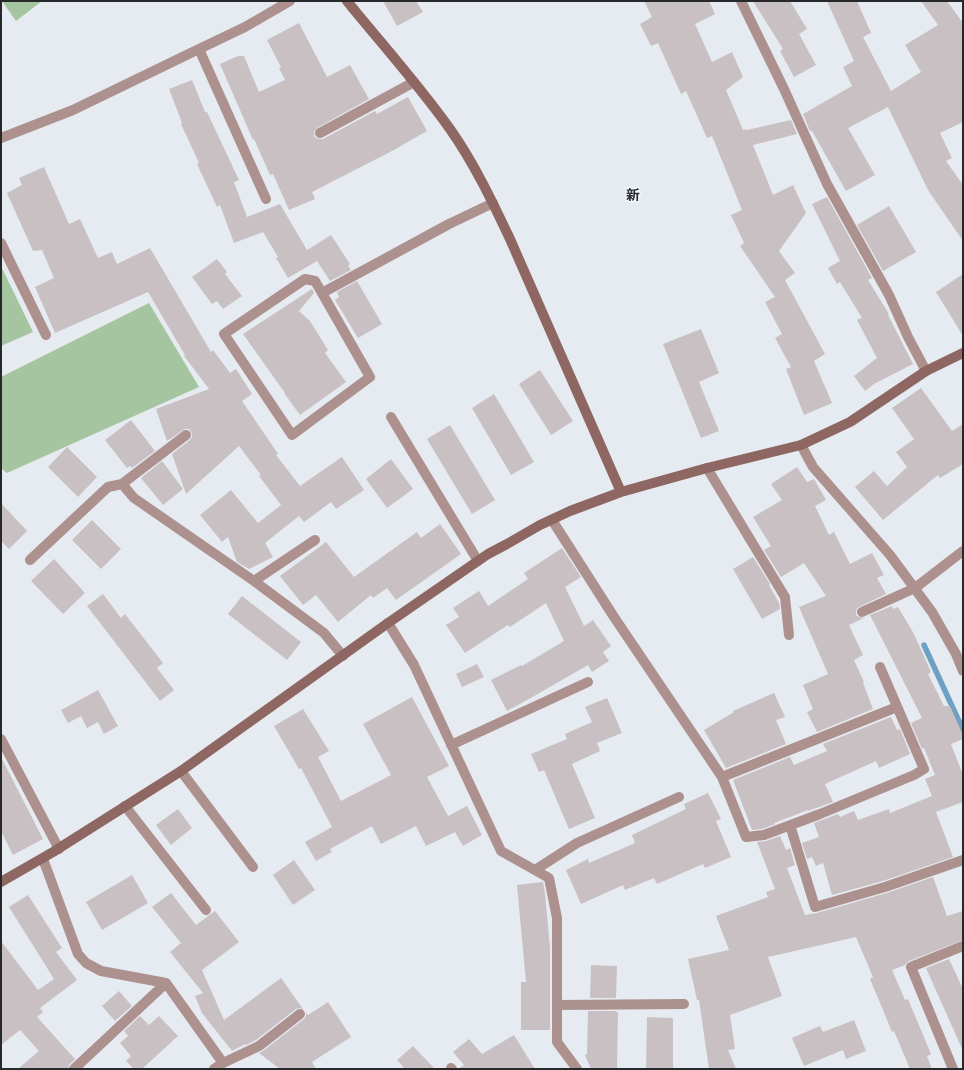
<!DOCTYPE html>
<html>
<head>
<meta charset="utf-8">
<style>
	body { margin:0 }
	#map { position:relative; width:964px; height:1070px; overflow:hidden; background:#e6ebf1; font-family:"Work Sans",sans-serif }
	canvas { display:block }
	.frame { position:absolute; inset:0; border:2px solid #26282a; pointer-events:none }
</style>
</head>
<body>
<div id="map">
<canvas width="964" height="1070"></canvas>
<div class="frame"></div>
</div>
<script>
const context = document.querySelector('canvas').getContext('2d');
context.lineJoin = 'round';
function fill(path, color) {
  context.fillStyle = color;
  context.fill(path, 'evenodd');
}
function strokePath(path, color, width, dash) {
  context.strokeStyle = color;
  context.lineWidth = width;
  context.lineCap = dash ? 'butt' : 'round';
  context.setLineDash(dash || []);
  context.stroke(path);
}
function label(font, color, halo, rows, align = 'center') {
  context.font = font + ' "Work Sans","Noto Sans JP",sans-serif';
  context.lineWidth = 3;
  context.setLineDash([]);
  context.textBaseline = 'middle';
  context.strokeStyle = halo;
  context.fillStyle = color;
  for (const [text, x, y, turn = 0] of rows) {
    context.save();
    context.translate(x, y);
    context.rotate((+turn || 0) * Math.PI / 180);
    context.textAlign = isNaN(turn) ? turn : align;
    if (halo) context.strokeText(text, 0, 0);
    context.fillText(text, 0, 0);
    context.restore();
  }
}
const green = new Path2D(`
	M2,1H42L16,21Z
	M1,266L33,332L1,346Z
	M149,303L199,387L7,473L1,468V377Z`);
const stream = new Path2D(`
	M924,645L963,730`);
const building = new Path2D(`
	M383,1H416L423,12L397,26Z
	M644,1H709L715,14L695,24L712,62L732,52L743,77L726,90L743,130L747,129V130L791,120L797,134L753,145L773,195L793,185L806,213L779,251L795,273L785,280L825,354L814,361L832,403L804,415L786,369L791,367L775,338L782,334L765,302L775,297L740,246L744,243L731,215L742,210L712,136L707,138L686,91L681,94L658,43L651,46L640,24L652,17Z
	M753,1H790L807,29L799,34L816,65L794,77L780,51L783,49Z
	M827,1H857L871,33L863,37L891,91L921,72L905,45L938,25L921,1H947L963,23V122L940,133L952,158L946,161L963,185V241L928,190L888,107L848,128L875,175L846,191L812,131H810L803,114L852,86L843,67L854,61Z
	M299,23L327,77L350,65L369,99L317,128L314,132V136L316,138L319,139H323L375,111L377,114L408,97L427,131L392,151L312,192L315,199L289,210L273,174L270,175L254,139L253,140L220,64L238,56H244L259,92L285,80L279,68L281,67L267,40Z
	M192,80L205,112H207L239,180L234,182L247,217L280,204L307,250L331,235L350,264L348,266L351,270L330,281L317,261L288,278L276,258L278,257L263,232L234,243L220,205L217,207L197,164L199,163L181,124L182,123L169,89Z
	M44,167L69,224L80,219L98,258L112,252L117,264L150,248L211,352L213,350L230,373L236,369L252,394L242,401L278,454L276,455L300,486L342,457L364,490L336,509L331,502L304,522L299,516L265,543L273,557L249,569L237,562L228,537L222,542L200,515L231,490L258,523L281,505L259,476L261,475L239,446L186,494L172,454L190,440L192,437V434L189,429H185L167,441L156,409L209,389L184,356L185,355L148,292L55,333L35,287L54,278L42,250L33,251L7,193L22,185L19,178Z
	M827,197L872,278L868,280L889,314L888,315L913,364L874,384L865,391L854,376L877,358L857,320L862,318L840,282L837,284L828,268L840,261L812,204Z
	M889,206L916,252L883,271L857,225Z
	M217,259L227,272L225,274L242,296L223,309L217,301L212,304L192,277Z
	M963,274V336L936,292Z
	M357,281L382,324L358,338L335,300L339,297L337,292Z
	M312,289L314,293L299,311L310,321L328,350L325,353L346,382L300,415L284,393H285L243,334Z
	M701,329L719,373L699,382L719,431L701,438L663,344Z
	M540,370L573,421L551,435L519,384Z
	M921,388L952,431L963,424V464L940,478L938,475L883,520L855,487L874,471L887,486L907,467L896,452L914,439L892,408Z
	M494,394L534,462L511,475L472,408Z
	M131,420L155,451L132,468L130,466L127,468L105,440Z
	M450,425L495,500L472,514L427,439Z
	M67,447L97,477L78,497L48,467Z
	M391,459L413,489L387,508L366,479Z
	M162,461L183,489L163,505L141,478Z
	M797,467L807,482L814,479L826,500L815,506L829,535L834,532L850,564L872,553L884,575L877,578L886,594L857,608L856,612V615L859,617L864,618L849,625L863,655L854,660L864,682L863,683L873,709L817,732L807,712L813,709L803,685L828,674L799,607L826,596L804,563L781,577L764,550L771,546L753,517L782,500L771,484Z
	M1,503L27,531L9,549L1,541Z
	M92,520L121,549L101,569L72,540Z
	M440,524L461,554L396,600L387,588L373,598L371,595L338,622L316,595L303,605L280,576L326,542L354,577L417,532L421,538Z
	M562,548L581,577L565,587L584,626L593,620L611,646L603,652L609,661L592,672L588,665L536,695L507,711L491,680L521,665L522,666L564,641L546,603L510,627L508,625L465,653L446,625L459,617L453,608L479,591L488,606L528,579L524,573Z
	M753,557L770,584L769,585L779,603L780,609L762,619L733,569Z
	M54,559L85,593L63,614L31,581Z
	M103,594L121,618L125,614L163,663L157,668L174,690L160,701L87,606Z
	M242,596L301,642L287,660L228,614Z
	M892,606L893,609L898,607L914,634L931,672L928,674L944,706H950L963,735V739L951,744L963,775V802L936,812L953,857L883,881L832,895L823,863L816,866L812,857L807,859L802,843L819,837L814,823L838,814L840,817L854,811L858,820L889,809L890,813L932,796L925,779L935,775L924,748L922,749L911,723L922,718L870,615Z
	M477,664L484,677L462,687L456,674Z
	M98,690L118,726L104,734L98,722L87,728L81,716L68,723L61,710Z
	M774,693L785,717L776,720L786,744L726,768L704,730L734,712L733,711Z
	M412,697L449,766L427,777L448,816L467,806L482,835L463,846L455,832L426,846L416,826L381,844L372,826L330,849L332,852L316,861L305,842L332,827L301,768L299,769L274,726L303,709L329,751L318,757L341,801L391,775L363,724Z
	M607,698L622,733L597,743L600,751L572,764L595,818L569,829L544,770L539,772L531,754L567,739L565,734L592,722L585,707Z
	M891,717L897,730L900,729L910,754L879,768L876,761L825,784L833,802L808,811V810L774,823L775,824L762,829L752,830L733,780L790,757L794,765L827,751L823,744Z
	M1,757L43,839L13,855L1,831Z
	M708,793L721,819L716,821L731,857L705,868L703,864L657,884L654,878L625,890L623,885L581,904L566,870L588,859L589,863L635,843L632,835L686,809L684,804Z
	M178,809L192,828L171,845L156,825Z
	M780,836L786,850L790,848L795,865L787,868L805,915L817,913L887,893L933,877L947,916L963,911V940L909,961L905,965L892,970L905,1000L908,999L931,1054L927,1056L932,1069H910L894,1031L892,1032L883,1010L870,979L873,977L856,937L768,957L782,996L730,1015L735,1049L728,1050L736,1069H709L699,1000H697L688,959L729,950L716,916L768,897L766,892L775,889L757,842L766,841Z
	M294,860L315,890L293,905L273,875Z
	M132,875L148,903L102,930L86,902Z
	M543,882L545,893L550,949V1030H521V982H526L517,885Z
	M171,893L196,925L215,911L239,942L202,970L224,1020L281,978L303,1009L299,1008L296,1009L256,1040L246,1045L245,1044L232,1051L202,1013L195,996L203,993L170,952L181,943L152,907Z
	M28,895L62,948L56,952L77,980L40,1008L43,1012L37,1017L75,1059L69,1065L68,1069H18L39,1051L20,1030L1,1045V941L38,990L54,979L9,907Z
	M949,959L963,989V1051L926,968Z
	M591,965L617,966L616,998H590Z
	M119,991L132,1006L115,1021L102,1006Z
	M328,1002L351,1037L312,1062L316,1069H280L259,1053L263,1051L304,1019L306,1016V1013L308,1015Z
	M588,1011H616V1012H618L617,1069H591L585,1055L587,1054Z
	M140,1016L149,1025L159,1016L178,1036L142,1069H134L126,1061L131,1056L120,1043L128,1036L124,1031Z
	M647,1017L673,1018V1069H646Z
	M854,1020L866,1051L846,1059L843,1050L804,1066L792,1038L820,1026L823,1032Z
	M514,1035L535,1069H458L464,1065L453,1052L469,1039L482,1054Z
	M413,1046L435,1069H405L397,1060Z`);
const street = new Path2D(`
	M741,1L784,89L827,184L889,295L908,337L926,371
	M320,133L414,82
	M1,138L73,110L199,49
	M266,199L199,49L245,27L290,1
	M1,243L46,335
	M322,293L370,377L292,435L224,334L305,279L315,281L322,293L449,224L493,203
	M391,417L478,561
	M801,445L813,467L890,555L932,612L956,654L963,671
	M707,468L785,597L789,635
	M122,484L134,498L254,581L324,633L343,656
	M552,520L614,617L722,777L746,837L764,835L820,814L914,775L924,769L880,667
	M30,560L108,487L122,484L186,435
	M254,581L315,540
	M862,612L915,588L963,551
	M388,623L414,665L501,851L549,878L557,918V1042L577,1069
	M1,739L59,849
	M451,745L588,682
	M181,771L253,867
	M722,777L897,707
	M125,806L206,910
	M790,825L815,907L885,887L963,860
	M43,859L78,954L86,963L101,971L166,983L223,1063L214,1069
	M535,870L577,843L679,797
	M557,1005L684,1004
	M223,1063L259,1046L300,1014
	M451,1068L452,1069
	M74,1069L166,983
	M953,1069L911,967L963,946`);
const secondary = new Path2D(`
	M347,1C381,43 418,84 450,129C474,163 492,201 510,239L621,492
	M1,882L53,852L181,771L388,623L488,554L507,544L540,525L570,511L621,492L707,468L801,445L850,422L926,371L963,353`);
const quarterNames = [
	["新",633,196]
];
fill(green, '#a5c5a0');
strokePath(stream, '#6ea0c3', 5.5);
fill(building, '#c8c0c3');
strokePath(street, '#ad918e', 10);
strokePath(secondary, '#8e6762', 10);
label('bold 14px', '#292d31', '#f3f8ff', quarterNames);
</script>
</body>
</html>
